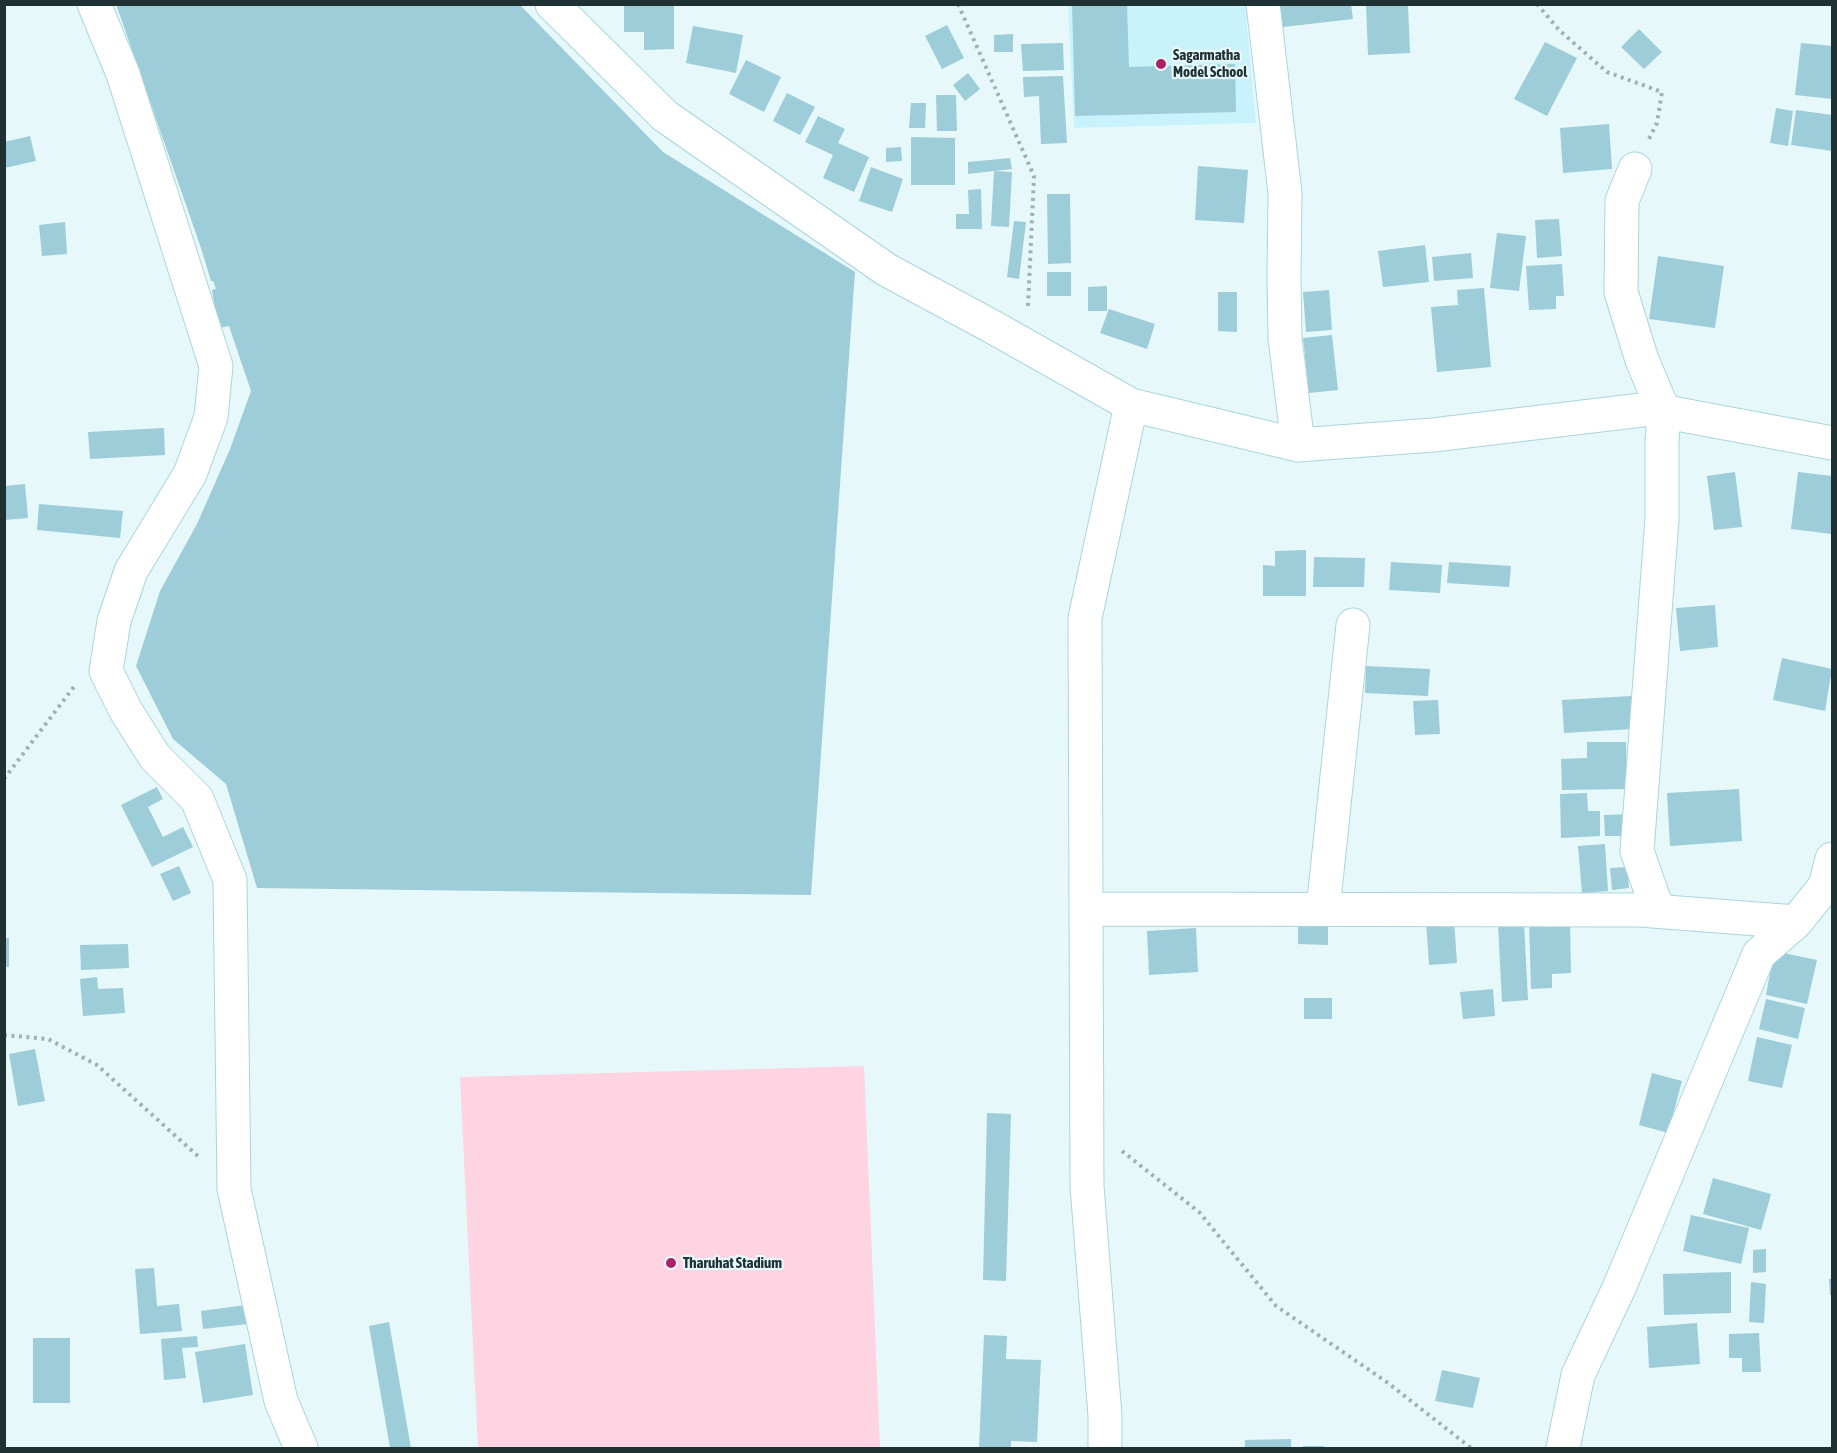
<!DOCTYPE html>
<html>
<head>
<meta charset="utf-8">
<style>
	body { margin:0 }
	#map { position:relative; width:1837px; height:1453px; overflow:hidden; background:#e7f8fb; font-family:"Asap Condensed",sans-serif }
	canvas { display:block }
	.frame { position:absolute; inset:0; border:6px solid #203134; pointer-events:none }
</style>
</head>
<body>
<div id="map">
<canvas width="1837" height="1453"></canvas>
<div class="frame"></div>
</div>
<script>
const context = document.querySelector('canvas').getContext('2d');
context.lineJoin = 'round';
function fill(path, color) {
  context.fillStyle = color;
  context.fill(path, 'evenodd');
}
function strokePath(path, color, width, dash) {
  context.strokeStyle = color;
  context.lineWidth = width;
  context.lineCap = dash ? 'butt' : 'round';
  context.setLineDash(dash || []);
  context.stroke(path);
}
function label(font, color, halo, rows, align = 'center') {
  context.font = font + ' "Asap Condensed",sans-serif';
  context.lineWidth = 4.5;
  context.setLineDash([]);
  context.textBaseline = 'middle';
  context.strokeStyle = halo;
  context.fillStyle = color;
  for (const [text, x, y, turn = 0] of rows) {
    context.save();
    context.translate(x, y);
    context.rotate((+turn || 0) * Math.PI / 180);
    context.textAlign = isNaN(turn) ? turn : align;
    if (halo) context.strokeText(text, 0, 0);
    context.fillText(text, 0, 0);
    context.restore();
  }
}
const built = new Path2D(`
	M1068,5H1245L1256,123L1074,128Z`);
const green = new Path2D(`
	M864,1066L880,1448H478L460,1077Z`);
const building = new Path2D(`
	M116,4H519L663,152L855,272L811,895L257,888L226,784L173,739L136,666L160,591L197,524L230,449L251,391L229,326L218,328L212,290L216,289L213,281H211L201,248Z
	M624,4H674V49L644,50V32H624Z
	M1072,4H1127L1129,67L1235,64L1236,112L1075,116Z
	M1280,4H1351L1353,19L1283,27Z
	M1366,5H1408L1410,53L1368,55Z
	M947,25L964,58L942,69L925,36Z
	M693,26L743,35L736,73L686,63Z
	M1639,29L1662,52L1644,69L1621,47Z
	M1013,34V52H994V35Z
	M1545,42L1577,58L1547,116L1514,99Z
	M1063,43L1064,70L1023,71L1021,44Z
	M1801,43L1832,46V99L1795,95Z
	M746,60L781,77L764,112L729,94Z
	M968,73L980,89L965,101L953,85Z
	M1063,76L1067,143L1041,144L1039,96L1024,97L1023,77Z
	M787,93L815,107L800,135L773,121Z
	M936,95H956L957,131H937Z
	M911,103H926L925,128H909Z
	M1776,108L1793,111L1788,146L1770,143Z
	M1796,110L1832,115V151L1791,145Z
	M818,116L845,129L838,143L869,157L854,192L823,178L833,155L805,142Z
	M1609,124L1612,169L1563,173L1560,128Z
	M30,136L36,161L4,168V142Z
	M911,137L955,138V185H911Z
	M901,147L902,161L886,162V148Z
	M1010,158L1012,169L968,174V162Z
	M1198,166L1248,170L1244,223L1195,220Z
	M871,167L903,179L892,212L859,201Z
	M994,171L1012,172L1009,227L991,226Z
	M981,189L982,229H956V214H969L968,190Z
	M1047,194H1070L1071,263L1048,264Z
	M1559,219L1562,256L1537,258L1535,220Z
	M1014,221L1026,222L1019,279L1007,277Z
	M65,222L67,254L42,256L39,225Z
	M1497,233L1526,236L1519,291L1490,288Z
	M1425,245L1429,282L1383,287L1378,251Z
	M1471,253L1473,278L1434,281L1432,257Z
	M1658,256L1724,266L1715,328L1649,319Z
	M1562,264L1564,296H1556V309L1529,310L1526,266Z
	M1047,272H1071V296H1047Z
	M1107,286V311H1088V287Z
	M1484,288L1491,367L1437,372L1431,307L1458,305L1457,290Z
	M1329,290L1332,330L1306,332L1303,292Z
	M1218,292H1237V332L1218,331Z
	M1109,309L1155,324L1147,349L1100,333Z
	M1332,335L1338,390L1309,393L1303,338Z
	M164,428L165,455L90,459L88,432Z
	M1735,472L1742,527L1714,530L1707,476Z
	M1798,472L1832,476V534L1791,529Z
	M25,484L28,518L4,520V486Z
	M39,504L123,511L120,538L37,530Z
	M1306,550V596H1263V565L1275,566V551Z
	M1314,557L1365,558L1364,587H1313Z
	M1391,562L1442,565L1440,593L1389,590Z
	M1449,562L1511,566L1509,587L1447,583Z
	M1715,605L1718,647L1680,651L1676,608Z
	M1782,658L1832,669L1825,711L1773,700Z
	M1366,666L1430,669L1428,696L1365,693Z
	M1631,696L1633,729L1564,733L1562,700Z
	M1438,700L1440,734L1415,735L1413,701Z
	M1587,742H1626L1627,789L1562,790L1561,759L1587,758Z
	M157,787L163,799L148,807L163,837L183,827L193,847L152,867L121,805Z
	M1739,789L1742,841L1670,846L1667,793Z
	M1587,793L1588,811H1600V836L1561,838L1560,794Z
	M1629,814L1630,836H1605L1604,815Z
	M1605,844L1608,891L1582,893L1578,846Z
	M179,866L191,893L173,901L160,874Z
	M1627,867L1629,888L1612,890L1610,868Z
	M1454,919L1457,963L1429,965L1426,921Z
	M1570,920L1571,973L1552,974V988L1531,989L1529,921Z
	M1298,922L1328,923V945L1298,944Z
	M1524,923L1528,1000L1502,1002L1498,925Z
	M1196,928L1198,972L1149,975L1147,931Z
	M4,938H9V967H4Z
	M128,944L129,968L81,970L80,945Z
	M1774,951L1817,960L1807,1004L1766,995Z
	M97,977L98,989L123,988L125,1013L83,1016L80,979Z
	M1493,989L1495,1016L1463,1019L1460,992Z
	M1304,998H1332V1019H1304Z
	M1766,999L1805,1008L1798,1039L1759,1029Z
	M1757,1037L1792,1045L1782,1088L1748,1081Z
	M35,1049L45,1101L18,1106L9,1054Z
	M1652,1073L1682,1081L1668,1133L1639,1125Z
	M987,1113L1011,1114L1006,1281L983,1280Z
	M1713,1178L1771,1194L1761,1230L1703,1214Z
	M1691,1215L1749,1228L1741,1264L1683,1251Z
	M1766,1249V1272L1753,1273V1250Z
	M154,1268L157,1306L179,1304L182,1331L140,1334L135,1269Z
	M1731,1272V1313L1664,1315L1663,1274Z
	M1829,1279H1832V1295H1830Z
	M1751,1282L1766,1284L1764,1323L1749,1322Z
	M246,1305L248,1324L203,1329L201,1311Z
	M389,1322L411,1448H390L369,1326Z
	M1697,1323L1700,1364L1649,1368L1647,1327Z
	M1759,1333L1761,1372H1742V1358H1729V1334Z
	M984,1335L1007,1336L1006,1359L1041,1360L1037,1442L1011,1441V1448H979Z
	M197,1336L198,1347L182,1348L186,1378L164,1380L161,1339Z
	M33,1338H70V1403H33Z
	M245,1344L253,1395L203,1403L195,1352Z
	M1442,1370L1480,1378L1473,1408L1435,1401Z
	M1291,1439V1448H1245V1440Z
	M1303,1446H1324V1448H1303Z`);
const path = new Path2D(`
	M958,4L1034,176L1028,306
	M1537,4L1560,31L1607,72L1662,92L1657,123L1649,139
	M4,779L76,684
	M4,1035L48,1039L97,1065L200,1158
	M1122,1151L1199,1212L1276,1306L1388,1383L1471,1448`);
const minor = new Path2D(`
	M94,4L123,74L216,366L211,417L190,474L131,571L114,621L106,671L126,711L155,757L197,799L230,880L234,1189L281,1401L301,1448
	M552,4L665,116L887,270L991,326L1131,405L1298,445L1433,435L1650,409L1832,443
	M1263,4L1285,193L1284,277L1285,338L1298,445
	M1635,169L1622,201L1621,292L1642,360L1664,412L1662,442V519L1637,851L1658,911
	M1086,909L1640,910L1796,922
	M1323,909L1353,625
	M1105,1448V1416L1087,1186L1085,618L1131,405
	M1563,1448L1578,1375L1619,1288L1759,954L1796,922L1825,886L1832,859`);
const markers = [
	[1161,64,6,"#aa2369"],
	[671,1263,6,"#aa2369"]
];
const poiNames = [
	["Sagarmatha",1173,55],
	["Model School",1173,72],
	["Tharuhat Stadium",683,1263]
];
fill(built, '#c9f3fc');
fill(green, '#fed3e2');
fill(building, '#9ccdd8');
strokePath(minor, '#aad5de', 35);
strokePath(path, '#a0b1b4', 4, [3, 4.5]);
strokePath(minor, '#fff', 33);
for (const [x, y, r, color] of markers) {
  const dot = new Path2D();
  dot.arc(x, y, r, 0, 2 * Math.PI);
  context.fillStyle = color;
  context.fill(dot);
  strokePath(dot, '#e7f8fb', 2);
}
label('bold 15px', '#203134', '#e7f8fb', poiNames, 'left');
</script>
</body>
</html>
